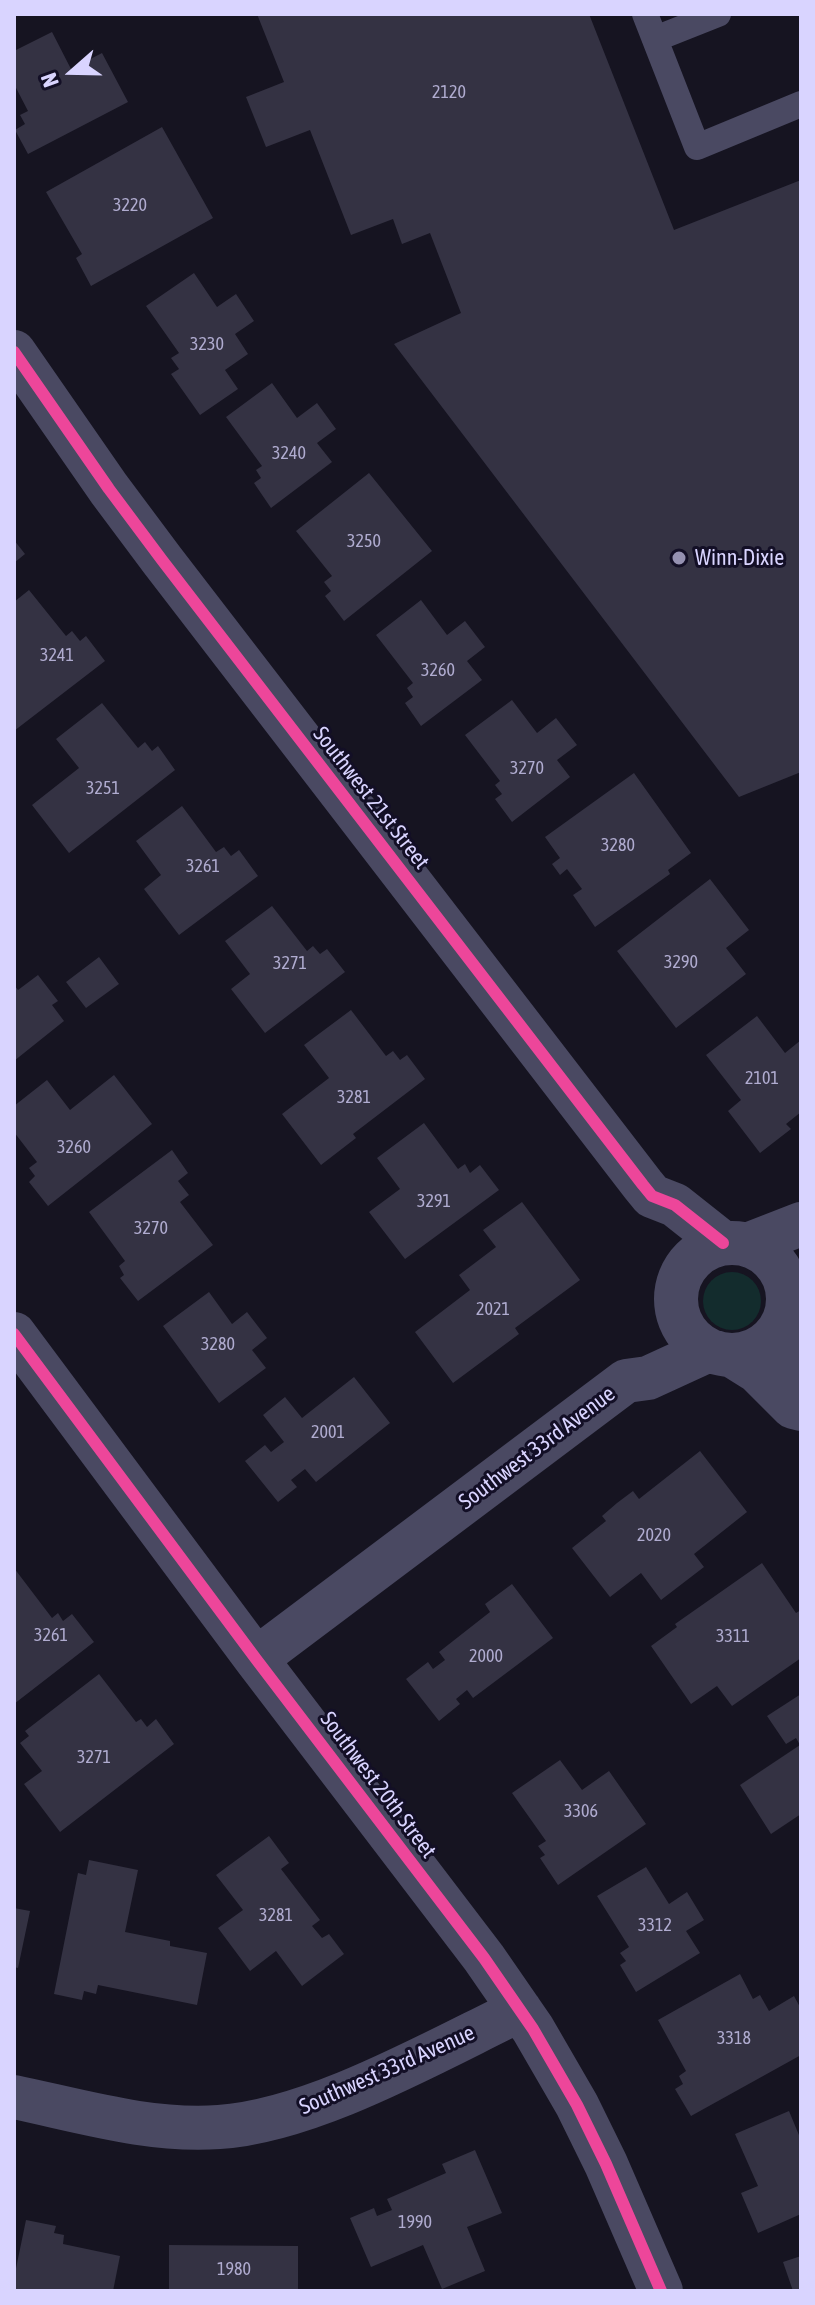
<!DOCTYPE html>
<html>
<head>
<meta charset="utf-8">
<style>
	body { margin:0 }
	#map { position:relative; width:815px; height:2305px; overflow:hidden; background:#161421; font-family:"Asap Condensed",sans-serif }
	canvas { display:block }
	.frame { position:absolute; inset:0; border:16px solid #d9d4ff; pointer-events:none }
	.north { position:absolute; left:32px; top:32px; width:80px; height:80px; -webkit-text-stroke:6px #130f26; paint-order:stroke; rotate:250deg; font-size:22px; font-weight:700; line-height:32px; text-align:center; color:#d9d4ff }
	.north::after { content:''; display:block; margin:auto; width:28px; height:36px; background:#d9d4ff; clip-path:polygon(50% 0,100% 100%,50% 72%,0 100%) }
</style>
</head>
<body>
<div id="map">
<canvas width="815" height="2305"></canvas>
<div class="frame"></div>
<div class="north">N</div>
</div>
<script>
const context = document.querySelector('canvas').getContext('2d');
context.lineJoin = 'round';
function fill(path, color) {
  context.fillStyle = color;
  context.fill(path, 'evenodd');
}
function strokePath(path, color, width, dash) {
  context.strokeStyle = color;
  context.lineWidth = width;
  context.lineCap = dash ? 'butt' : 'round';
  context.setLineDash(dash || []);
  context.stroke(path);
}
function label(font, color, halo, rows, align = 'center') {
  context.font = font + ' "Asap Condensed",sans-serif';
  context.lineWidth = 6;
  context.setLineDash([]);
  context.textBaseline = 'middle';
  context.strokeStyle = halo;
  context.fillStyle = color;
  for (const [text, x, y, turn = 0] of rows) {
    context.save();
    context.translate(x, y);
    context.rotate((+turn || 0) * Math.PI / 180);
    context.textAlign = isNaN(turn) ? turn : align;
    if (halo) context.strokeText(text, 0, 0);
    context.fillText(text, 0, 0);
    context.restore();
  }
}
const green = new Path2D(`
	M703 1301a29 29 0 1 1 58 0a29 29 0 1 1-58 0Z`);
const building = new Path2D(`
	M257,14H589L674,230L801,180V772L739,797L394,344L461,313L430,233L402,244L393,219L351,235L310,130L266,147L246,97L284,82Z
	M52,32L71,69L102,53L128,102L28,154L15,130L25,124L20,115L28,111L14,84V51Z
	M162,127L213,218L91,286L76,258L82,254L46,192Z
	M194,273L217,307L236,294L254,321L235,334L248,354L225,370L238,389L200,415L171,374L179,369L171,358L179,353L146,306Z
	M272,383L297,418L317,403L336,429L317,443L332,462L271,508L254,483L261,478L256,470L262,466L226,417Z
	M369,473L432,551L344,621L325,596L331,591L324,582L332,576L296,531Z
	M14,540L25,554L14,563Z
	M29,590L66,636L72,631L80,641L86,636L105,661L14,731V602Z
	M421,600L447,635L465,621L485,647L467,661L482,680L421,726L405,703L413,697L407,688L413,683L376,635Z
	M512,700L537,733L556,718L577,745L557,760L570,777L512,822L495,799L502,794L495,785L500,781L465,735Z
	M102,703L138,748L145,742L152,751L158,746L175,770L69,853L32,805L79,768L56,739Z
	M634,773L691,853L668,870L670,874L595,927L573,895L582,889L567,869L560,875L552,864L560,858L545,837Z
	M182,806L216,852L224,847L231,856L239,850L258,876L179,935L144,889L161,875L136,841Z
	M710,879L749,930L726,948L746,974L676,1028L617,951Z
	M272,906L307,951L313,946L320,954L327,949L345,972L265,1033L231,989L250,974L225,941Z
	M99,957L119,984L86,1008L66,982Z
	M38,975L58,1001L52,1005L64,1021L14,1061V985L18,990Z
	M351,1010L386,1056L393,1051L400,1060L407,1055L425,1079L353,1134L356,1138L321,1165L282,1114L329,1078L304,1045Z
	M757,1016L785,1053L801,1040V1112L786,1124L791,1129L760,1153L728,1111L741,1100L706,1055Z
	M114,1075L152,1124L48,1206L29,1182L35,1176L29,1168L37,1162L14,1132V1106L47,1080L70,1110Z
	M424,1123L458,1169L465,1164L470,1173L480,1165L499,1190L405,1259L369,1212L400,1189L377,1158Z
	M172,1150L188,1173L178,1181L189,1195L180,1202L213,1245L138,1301L120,1278L124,1275L119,1266L125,1261L89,1212Z
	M522,1202L580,1280L515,1328L519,1334L453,1383L415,1332L470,1290L459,1275L496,1247L483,1230Z
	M209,1292L232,1324L247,1312L267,1338L252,1350L266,1368L219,1403L163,1326Z
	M354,1377L390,1423L316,1482L305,1469L291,1480L297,1487L278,1502L245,1461L265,1445L271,1452L284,1442L263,1415L285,1397L302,1418Z
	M700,1451L747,1512L694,1554L704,1567L661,1600L641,1573L610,1597L572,1548L606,1521L602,1516L617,1503L633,1491L639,1499Z
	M762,1563L796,1613L801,1610V1658L732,1706L717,1686L691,1704L651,1646L677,1627L675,1624Z
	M14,1568L52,1618L58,1613L63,1621L72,1614L94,1642L14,1704Z
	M512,1584L553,1638L473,1698L467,1690L456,1699L460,1704L439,1721L406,1679L428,1662L433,1669L445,1660L439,1652L490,1612L485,1604Z
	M99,1674L136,1722L141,1719L147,1727L156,1719L174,1744L60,1832L24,1784L42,1771L20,1743L29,1736L25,1731Z
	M801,1694V1814L771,1834L740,1785L800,1745L796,1738L786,1744L767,1716Z
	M560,1760L582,1790L609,1771L646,1824L558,1885L540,1858L545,1855L538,1846L546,1841L512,1793Z
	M269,1836L289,1863L281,1869L320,1920L312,1926L322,1938L329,1934L344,1954L302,1986L276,1951L250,1971L218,1928L243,1910L216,1875Z
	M89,1860L138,1870L125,1932L170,1941V1946L207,1953L197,2005L98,1985L96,1994L84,1991L82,2000L54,1994L78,1873L86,1875Z
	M646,1867L669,1904L687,1892L704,1920L686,1931L700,1953L636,1992L620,1965L626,1961L620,1953L629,1947L597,1896Z
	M14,1908L30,1911L18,1968L14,1967Z
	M740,1974L753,1999L760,1995L769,2011L794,1996L801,2009V2055L691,2116L675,2089L683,2084L679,2076L686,2071L658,2020Z
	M789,2111L801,2140V2214L758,2233L741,2193L758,2186L735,2134Z
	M475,2150L502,2213L467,2227L485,2271L442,2289L423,2245L371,2267L350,2218L374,2208L377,2216L392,2210L387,2199L446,2173L442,2164Z
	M26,2220L56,2226L54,2233L64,2235L63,2244L120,2256L113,2291H14V2278Z
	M169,2245L298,2246V2291H169Z
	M801,2256V2291H793L783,2262Z`);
const lane = new Path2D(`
	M645,14L697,147L801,104
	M655,39L718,14`);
const street = new Path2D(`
	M14,352L109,489L162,560L643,1185L652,1196L675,1205L723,1243
	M676 1299a56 56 0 1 1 112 0a56 56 0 1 1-112 0Z
	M747,1245L801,1224
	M782,1324L801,1369
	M14,1334L256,1659L484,1958L533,2029L577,2105L606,2164L661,2291
	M733,1356L757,1371L793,1407L801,1409
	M256,1659L626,1381L648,1378L709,1350
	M14,2097C81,2111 150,2132 219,2127C313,2121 435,2051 520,2010`);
const cycleway = new Path2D(`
	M14,352L109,489L162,560L643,1185L652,1196L675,1205L723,1243
	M14,1334L256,1659L484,1958L533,2029L577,2105L606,2164L661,2291`);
const markers = [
	[679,558,8,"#9591b1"]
];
const numberNames = [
	["2120",449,92],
	["3220",130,205],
	["3230",207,344],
	["3240",289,453],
	["3250",364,541],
	["3241",57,655],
	["3260",438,670],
	["3270",527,768],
	["3251",103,788],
	["3280",618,845],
	["3261",203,866],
	["3290",681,962],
	["3271",290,963],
	["2101",762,1078],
	["3281",354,1097],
	["3260",74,1147],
	["3291",434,1201],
	["3270",151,1228],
	["2021",493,1309],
	["3280",218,1344],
	["2001",328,1432],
	["2020",654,1535],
	["3261",51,1635],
	["3311",733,1636],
	["2000",486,1656],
	["3271",94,1757],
	["3306",581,1811],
	["3281",276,1915],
	["3312",655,1925],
	["3318",734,2038],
	["1990",415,2222],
	["1980",234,2269]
];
const poiNames = [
	["Winn-Dixie",695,558]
];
const streetNames = [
	["Southwest 21st Street",371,798,52],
	["Southwest 33rd Avenue",537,1448,-37],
	["Southwest 20th Street",378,1785,53],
	["Southwest 33rd Avenue",387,2070,-24]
];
fill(green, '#132c2d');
fill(building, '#343243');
strokePath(lane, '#4a4962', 26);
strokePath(street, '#4a4962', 44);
strokePath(cycleway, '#ed469a', 12);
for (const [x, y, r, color] of markers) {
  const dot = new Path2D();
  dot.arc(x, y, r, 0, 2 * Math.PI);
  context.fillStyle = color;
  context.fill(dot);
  strokePath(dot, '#130f26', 3);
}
label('18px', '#b0acd0', null, numberNames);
label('22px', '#d9d4ff', '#130f26', poiNames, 'left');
label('22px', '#d9d4ff', '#130f26', streetNames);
</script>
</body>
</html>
